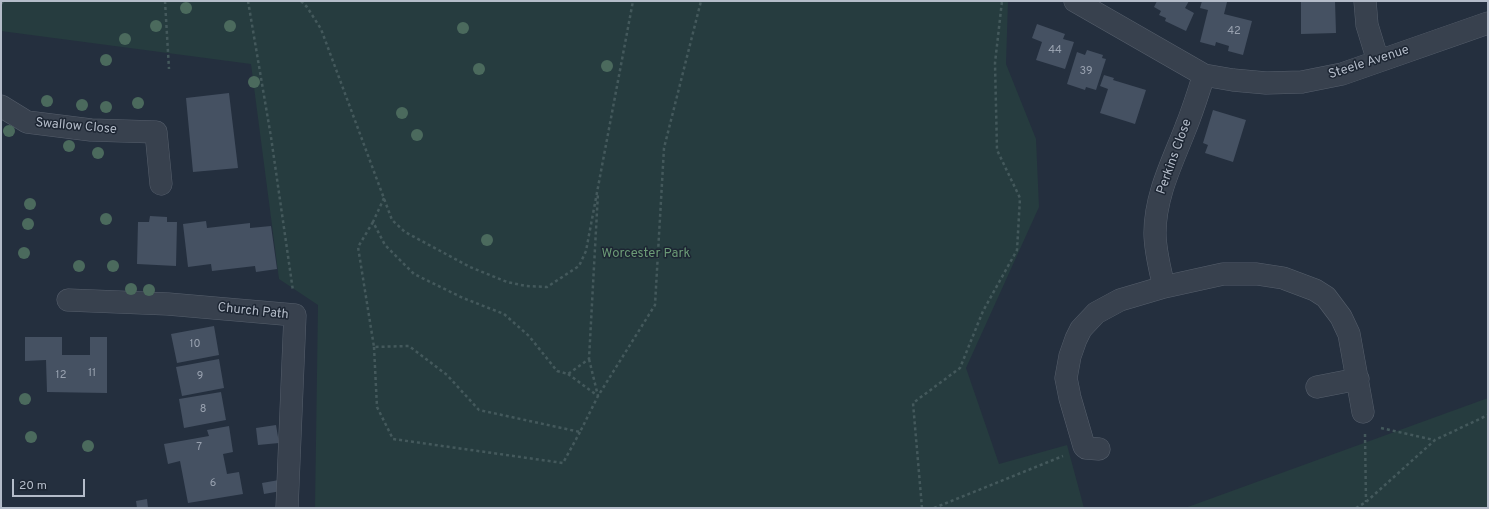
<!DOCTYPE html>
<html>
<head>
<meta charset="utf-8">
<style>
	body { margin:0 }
	#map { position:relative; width:1489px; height:509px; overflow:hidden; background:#242f3e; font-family:Overpass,sans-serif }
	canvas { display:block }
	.frame { position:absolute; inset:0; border:2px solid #b4bcc9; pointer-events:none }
	.scale { position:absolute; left:12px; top:479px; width:73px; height:18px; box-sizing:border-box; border:2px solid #b4bcc9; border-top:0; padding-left:5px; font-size:12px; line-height:14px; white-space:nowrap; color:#b4bcc9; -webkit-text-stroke:3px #1d2633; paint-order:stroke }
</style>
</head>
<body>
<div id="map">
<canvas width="1489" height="509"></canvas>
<div class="frame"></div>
<div class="scale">20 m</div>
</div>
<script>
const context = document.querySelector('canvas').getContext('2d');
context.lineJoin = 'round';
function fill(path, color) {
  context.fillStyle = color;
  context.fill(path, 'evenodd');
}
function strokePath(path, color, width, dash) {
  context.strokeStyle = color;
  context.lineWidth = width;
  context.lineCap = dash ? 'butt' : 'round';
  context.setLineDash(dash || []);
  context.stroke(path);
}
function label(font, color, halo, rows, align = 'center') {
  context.font = font + ' Overpass,sans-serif';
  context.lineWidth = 3;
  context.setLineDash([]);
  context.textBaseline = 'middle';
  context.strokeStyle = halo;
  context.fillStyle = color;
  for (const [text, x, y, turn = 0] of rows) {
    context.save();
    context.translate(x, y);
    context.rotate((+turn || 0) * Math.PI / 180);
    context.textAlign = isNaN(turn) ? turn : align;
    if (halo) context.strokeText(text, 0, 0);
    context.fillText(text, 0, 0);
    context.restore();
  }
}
const green = new Path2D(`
	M1,1H1008L1006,64L1036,139L1039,207L966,368L999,464L1067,445L1084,508H315L318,305L279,279L251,64L1,31Z
	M1488,398V508H1185Z`);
const building = new Path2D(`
	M1157,1H1189L1185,8L1194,13L1186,31L1165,21L1166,18L1159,15L1161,11L1154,7Z
	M1202,1L1227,2L1224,14L1252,21L1243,55L1228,51L1229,46L1216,42L1215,46L1200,42L1208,10L1200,8Z
	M1301,1H1335L1336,33L1301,34Z
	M1037,24L1065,34L1063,39L1074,42L1065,69L1036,60L1042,42L1032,38Z
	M1087,50L1103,55L1102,58L1106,59L1096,90L1086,87L1085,90L1067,84L1077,52L1085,55Z
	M1104,75L1114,78L1113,80L1146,90L1135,124L1100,113L1108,89L1100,86Z
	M229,93L238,168L193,172L186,98Z
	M1213,110L1246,120L1233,162L1205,153L1208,145L1203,143Z
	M150,216L167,217V222H177L176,266L137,264L138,222H149Z
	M206,221L207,228L250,223V228L271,226L277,269L256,272L255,266L212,271L211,264L188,267L183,224Z
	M214,326L219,355L177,363L171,334Z
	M25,337H62V355H90V337H107V393L47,392L46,360L25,361Z
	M219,359L224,388L182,396L176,367Z
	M221,392L226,420L184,428L179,399Z
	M276,425L279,443L258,445L256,428Z
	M229,426L233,452L223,454L227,474L239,472L243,494L188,503L180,461L168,464L164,444L209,436L207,430Z
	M279,480L281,491L264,494L262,483Z
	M147,499L148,508H137L136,501Z`);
const path = new Path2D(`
	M165,1L169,69
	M248,1L271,137L293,291
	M301,1L307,7L321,29L392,220L405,232L470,267L507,282L526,286L547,287L579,266L586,251L633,1
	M1,4L3,1
	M384,198L373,222L385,245L414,274L463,298L504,314L529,336L557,371L568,374L589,359L598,193
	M373,222L358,247L374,347L409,346L447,375L479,410L580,432L598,396L655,305L664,148L701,1
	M374,347L377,407L393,439L563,463L580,432
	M568,374L598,396L589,359
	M1381,428L1434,440
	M1365,434L1366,502
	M922,508L913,403L960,368L983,311L1017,250L1020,198L997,150L995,63L1002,1
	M934,508L1063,456
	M1356,508L1366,502L1435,440L1488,415`);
const street = new Path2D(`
	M1075,1L1204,75L1233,80L1266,83L1302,82L1342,74L1488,23
	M1365,1L1367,25L1378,61
	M1,106L27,122L91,130L156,132L161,184
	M1164,287C1160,269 1155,251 1155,233C1155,195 1173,161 1186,127C1193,110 1198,93 1204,75
	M68,300L168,304L295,315L287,508
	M1317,387L1358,379
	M1099,449L1086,448L1084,446L1070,398L1066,378L1070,356L1076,339L1081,329L1096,313L1120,300L1164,287L1223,274H1257L1283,278L1315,290L1326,297L1341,317L1349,334L1363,412`);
const trees = [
	[186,8],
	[156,26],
	[230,26],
	[463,28],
	[125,39],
	[106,60],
	[607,66],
	[479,69],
	[254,82],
	[47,101],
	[138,103],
	[82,105],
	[106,107],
	[402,113],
	[9,131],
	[417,135],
	[69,146],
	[98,153],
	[30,204],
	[106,219],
	[28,224],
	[487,240],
	[24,253],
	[79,266],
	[113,266],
	[131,289],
	[149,290],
	[25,399],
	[31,437],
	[88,446]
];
const numberNames = [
	["42",1234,32],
	["44",1055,51],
	["39",1086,72],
	["10",195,345],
	["11",92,374],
	["12",61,376],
	["9",200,377],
	["8",203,410],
	["7",199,448],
	["6",213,484]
];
const streetNames = [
	["Steele Avenue",1369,63,-18],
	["Swallow Close",76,127,5],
	["Perkins Close",1175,157,-70],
	["Church Path",253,312,6]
];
const parkNames = [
	["Worcester Park",646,254]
];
fill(green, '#263c3f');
fill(building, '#455162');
strokePath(street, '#565f6c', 23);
strokePath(path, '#44595c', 2.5, [3, 3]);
strokePath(street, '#38414e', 22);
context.fillStyle = '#4b6a5d';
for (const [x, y] of trees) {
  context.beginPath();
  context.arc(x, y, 6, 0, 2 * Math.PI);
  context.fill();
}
label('11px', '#98a1af', null, numberNames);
label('13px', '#b4bcc9', '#1d2633', streetNames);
label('13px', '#6b9a76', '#1d2633', parkNames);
</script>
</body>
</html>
